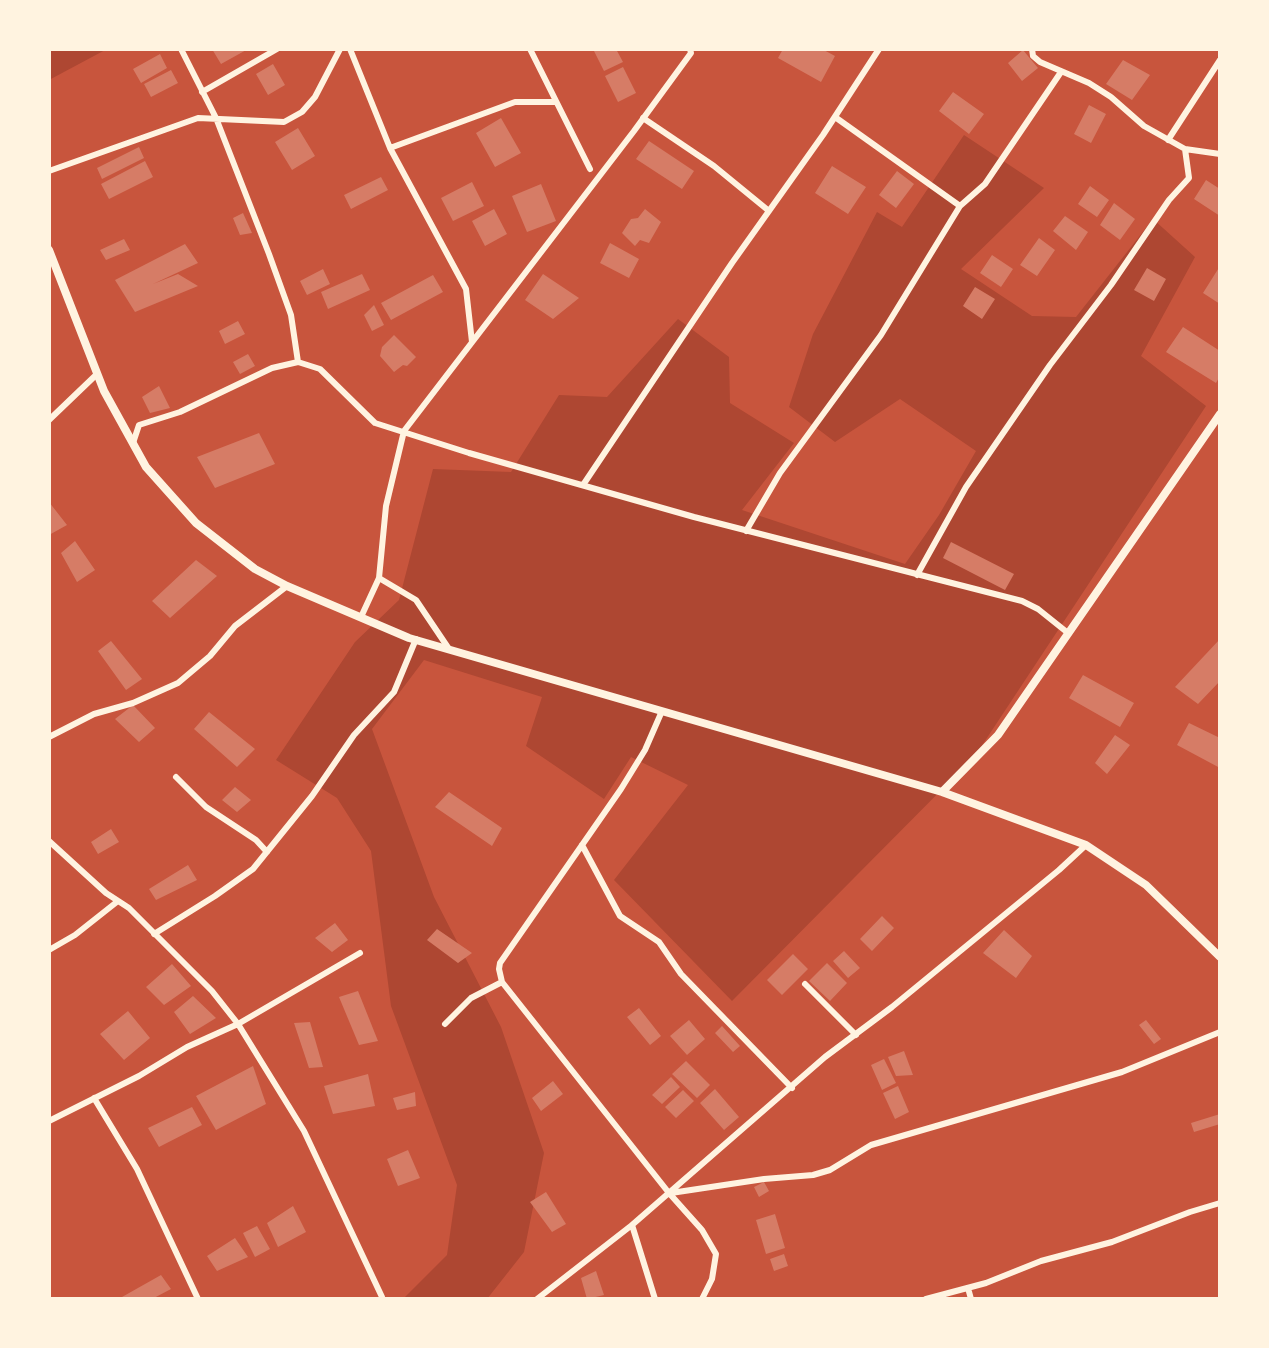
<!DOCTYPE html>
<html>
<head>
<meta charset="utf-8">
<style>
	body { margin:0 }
	#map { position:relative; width:1269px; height:1348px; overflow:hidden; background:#c8553d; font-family:"Playfair Display",serif }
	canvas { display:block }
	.frame { position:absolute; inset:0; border:51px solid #fff3e0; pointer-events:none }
</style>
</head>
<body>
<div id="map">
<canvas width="1269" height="1348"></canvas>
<div class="frame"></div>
</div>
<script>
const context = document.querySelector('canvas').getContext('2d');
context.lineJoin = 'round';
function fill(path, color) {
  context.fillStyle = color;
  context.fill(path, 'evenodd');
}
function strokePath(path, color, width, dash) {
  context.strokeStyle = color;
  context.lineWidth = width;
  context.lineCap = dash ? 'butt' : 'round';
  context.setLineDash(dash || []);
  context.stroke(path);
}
const green = new Path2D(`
	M49,49H107L49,80Z
	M964,135L1044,188L961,269L1032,316L1076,317L1153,219L1195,257L1141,356L1206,406L975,756L732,1001L614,880L688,785L631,757L604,799L526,746L542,697L424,660L372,729L434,897L501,1027L544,1153L524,1252L487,1299H403L447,1255L457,1185L391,1006L371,851L337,798L276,760L355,642L399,600L433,469L511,472L559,395L607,397L678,319L729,357L730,403L794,443L742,510L905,564L939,515L976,451L900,399L835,442L789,407L813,334L877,212L902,227Z`);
const building = new Path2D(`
	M212,49H248L221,64Z
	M593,49H616L623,62L604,71Z
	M783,49H822L835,56L821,82L778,58Z
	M1023,50L1038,68L1022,81L1008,63Z
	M160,54L167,68L141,83L133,69Z
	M1123,60L1150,75L1132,100L1106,84Z
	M273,64L285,85L268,95L256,74Z
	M623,67L636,93L618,102L605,76Z
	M171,70L178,83L151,97L144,84Z
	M953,92L984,114L969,134L939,111Z
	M1089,105L1106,114L1091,143L1074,134Z
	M501,118L521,153L495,167L476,133Z
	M298,128L315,156L292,170L275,142Z
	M649,141L694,171L682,189L636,159Z
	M139,147L144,158L102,179L97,168Z
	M145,161L153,177L109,199L101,184Z
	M832,166L866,187L848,214L815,193Z
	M897,171L914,184L896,208L879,195Z
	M381,177L388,190L351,209L344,195Z
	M1206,180L1220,189V216L1194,199Z
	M472,182L484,206L453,221L441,198Z
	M541,184L556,221L527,232L512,196Z
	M1090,186L1109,200L1097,217L1078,204Z
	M1114,203L1135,219L1120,240L1100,225Z
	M494,209L507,234L485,246L472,221Z
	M645,209L661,222L649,243L640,240L635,246L622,233L631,219L638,218Z
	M243,213L252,233L240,235L233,218Z
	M1065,216L1088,232L1076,250L1053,231Z
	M1039,238L1055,250L1037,276L1020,265Z
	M124,239L130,250L106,260L100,250Z
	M610,243L639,259L629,278L600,263Z
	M185,244L198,263L153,284L178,274L198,286L135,312L115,280Z
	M992,255L1013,269L1001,287L980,273Z
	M1220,266V304L1203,293Z
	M1147,268L1166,279L1154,301L1134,290Z
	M323,269L330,284L307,295L300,281Z
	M362,274L370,290L328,309L321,292Z
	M543,274L579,298L553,319L525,300Z
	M433,275L443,292L391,320L381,303Z
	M975,287L995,299L982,319L963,306Z
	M374,305L384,325L372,331L364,315Z
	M238,321L245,334L225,344L219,331Z
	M1183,327L1220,351V376L1216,383L1166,352Z
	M394,335L416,357L407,366L403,365L394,372L380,356L382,347Z
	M248,354L255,366L240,374L233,362Z
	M159,386L170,408L150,413L142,397Z
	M259,433L275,464L215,488L197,457Z
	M49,502L67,525L49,535Z
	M75,541L95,570L77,582L61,553Z
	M951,542L1014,574L1005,590L943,558Z
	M196,560L217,576L170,618L152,601Z
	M1220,639V681L1198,704L1175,687Z
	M111,641L142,679L126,690L98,651Z
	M1083,675L1134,703L1120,727L1069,698Z
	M133,705L155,728L139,742L115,719Z
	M209,712L255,749L237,767L194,729Z
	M1189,723L1220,738V768L1177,745Z
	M1115,735L1130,745L1107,774L1095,763Z
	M235,787L251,800L237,812L222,800Z
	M449,792L502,828L492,846L435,807Z
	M111,829L119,842L98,854L91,842Z
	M188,865L197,880L156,900L149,889Z
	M882,916L894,928L872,951L860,939Z
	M335,923L348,940L332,952L315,938Z
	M437,929L472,953L458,963L427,940Z
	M1004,930L1032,956L1016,978L983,953Z
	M844,951L860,968L848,978L833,961Z
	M793,954L808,969L782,995L767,980Z
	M827,963L847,983L830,1001L809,981Z
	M172,964L191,986L164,1005L146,987Z
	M358,991L378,1041L359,1045L339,997Z
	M193,996L216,1018L190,1034L174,1012Z
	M639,1008L661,1036L650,1045L627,1017Z
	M128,1011L150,1038L124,1060L100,1034Z
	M689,1020L705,1039L687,1055L670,1036Z
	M1146,1020L1161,1039L1154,1044L1139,1025Z
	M310,1022L323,1067L309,1068L294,1023Z
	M722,1026L740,1046L733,1052L715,1033Z
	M904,1051L913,1075L896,1076L888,1057Z
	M884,1059L896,1083L882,1090L871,1065Z
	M686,1061L710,1085L697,1098L672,1074Z
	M253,1066L266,1104L216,1130L196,1096Z
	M368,1074L375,1106L333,1114L324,1086Z
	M671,1077L680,1087L662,1104L652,1095Z
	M553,1081L563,1094L541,1111L532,1098Z
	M898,1086L909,1112L895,1119L883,1093Z
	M715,1089L739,1117L724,1130L700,1103Z
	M683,1090L694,1101L676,1118L665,1107Z
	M415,1092L416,1106L397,1110L393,1098Z
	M192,1107L202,1125L159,1147L148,1128Z
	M1220,1114V1124L1194,1132L1191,1123Z
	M408,1150L420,1178L398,1186L387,1159Z
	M764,1182L769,1191L759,1197L754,1187Z
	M546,1192L566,1224L552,1232L530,1202Z
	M293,1206L306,1232L278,1247L267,1223Z
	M775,1214L785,1248L766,1254L756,1220Z
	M257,1226L270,1249L255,1257L243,1233Z
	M235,1238L248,1257L217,1271L207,1256Z
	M784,1254L788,1266L774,1271L770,1259Z
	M596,1271L604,1295L587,1299L581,1278Z
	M161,1275L171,1289L152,1299H123L122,1297Z`);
const minor = new Path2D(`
	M181,49L216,118L269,254L291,315L298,362
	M350,49L390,148L466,289L472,342
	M530,49L590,169
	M1032,49L1033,56L1040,62L1089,83L1111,97L1144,126L1185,149L1220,154
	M202,92L277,49
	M835,117L960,206L985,184L1061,72
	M643,118L714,166L769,211
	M1168,140L1220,60
	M390,148L515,102H556
	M49,171L198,118L284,122L302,112L315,97L340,49
	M49,420L97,374
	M133,443L139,425L180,412L272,368L298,362L320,369L375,423L469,453L694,517L1022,601L1038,609L1068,633
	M583,485L732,263L823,135L879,49
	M746,531L780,473L881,335L960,206
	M917,575L966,487L1050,365L1111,285L1169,200L1189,178L1185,149
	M379,578L416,600L449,649
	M361,617L379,578L386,506L404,431L634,131L691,53L690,49
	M662,711L645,750L621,789L500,963L499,969L502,982L669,1193L702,1230L716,1254L712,1279L702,1299
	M49,737L94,714L133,703L178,683L210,656L235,626L287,586
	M176,777L206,807L256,840L267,852
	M49,841L106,893L129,908L212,991L238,1024L304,1131L382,1297
	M582,845L620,916L659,942L681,974L792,1088
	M154,934L215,896L253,869L312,796L354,735L394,692L416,639
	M49,950L75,935L118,901
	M805,984L856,1035
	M445,1024L471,998L502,982
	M94,1098L137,1169L198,1299
	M49,1121L139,1076L187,1047L238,1024L360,953
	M671,1193L764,1179L813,1175L830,1170L871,1145L1122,1072L1220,1032
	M632,1225L655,1299
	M968,1288L971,1299
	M537,1299L632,1225L825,1057L892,1007L1059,870L1086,845
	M926,1299L986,1283L1041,1261L1112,1242L1190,1212L1220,1203`);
const tertiary = new Path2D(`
	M49,250L104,391L146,467L196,523L255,569L287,586L409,638L942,792L1086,845L1146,885L1220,957
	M942,792L998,735L1220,414`);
fill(green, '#ae4732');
fill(building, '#d67c66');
strokePath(minor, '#fff3e0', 6);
strokePath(tertiary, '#fff3e0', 8);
</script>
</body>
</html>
